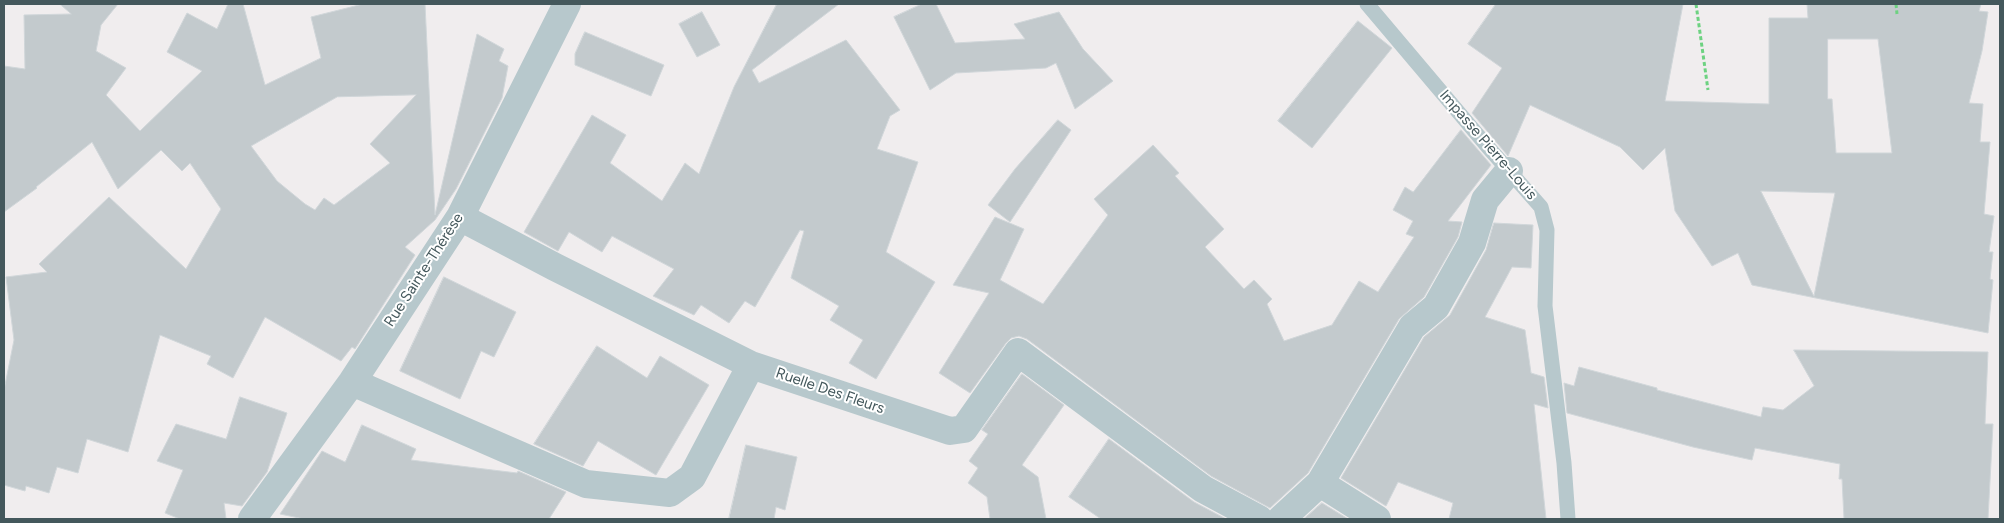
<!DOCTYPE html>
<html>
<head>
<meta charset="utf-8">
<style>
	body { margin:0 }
	#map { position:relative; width:2004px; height:523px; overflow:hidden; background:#f0edee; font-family:Figtree,sans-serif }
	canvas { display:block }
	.frame { position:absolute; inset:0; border:5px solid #44585c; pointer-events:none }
</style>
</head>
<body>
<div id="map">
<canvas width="2004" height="523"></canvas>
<div class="frame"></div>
</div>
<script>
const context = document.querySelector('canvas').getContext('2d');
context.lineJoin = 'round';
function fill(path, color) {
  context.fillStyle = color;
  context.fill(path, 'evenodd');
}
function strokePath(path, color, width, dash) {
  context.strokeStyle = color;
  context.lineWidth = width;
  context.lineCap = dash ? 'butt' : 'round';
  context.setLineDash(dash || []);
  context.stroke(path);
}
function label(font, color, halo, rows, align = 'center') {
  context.font = font + ' Figtree,sans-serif';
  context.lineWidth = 4;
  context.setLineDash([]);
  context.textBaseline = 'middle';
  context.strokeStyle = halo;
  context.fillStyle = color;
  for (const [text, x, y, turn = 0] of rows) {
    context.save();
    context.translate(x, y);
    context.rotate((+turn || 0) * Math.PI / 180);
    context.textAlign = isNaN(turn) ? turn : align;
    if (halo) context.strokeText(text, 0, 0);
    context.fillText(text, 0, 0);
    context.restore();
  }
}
const building = new Path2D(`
	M60,4H118L101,25L96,51L126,68L106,95L140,131L202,71L167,52L187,13L217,29L228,4H243L265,85L321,58L311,17L363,4H425L435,215L477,34L504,49L499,61L508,66L502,98L456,189L435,220L405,247L415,255L355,349L352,347L341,361L265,317L233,378L207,364L211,356L160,335L128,452L87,439L78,473L57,467L49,493L26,486L25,491L4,485V390L14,340L6,277L47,272L39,264L109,197L186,269L221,209L190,163L182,171L161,150L118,189L92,142L36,187L37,188L4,212V66L25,69L24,15L71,14ZM416,95L370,144L390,163L334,205L324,198L315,210L305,204L277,181L251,146L337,97Z
	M777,4H839L752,70L759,83L846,40L900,110L890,116L877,149L918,162L886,252L935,282L876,379L849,363L863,340L830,320L839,306L791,278L804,231L800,230L755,307L745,301L729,323L701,305L694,315L653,296L674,269L612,236L602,252L569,232L558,251L524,232L592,115L626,135L610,163L662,201L685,163L699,174L734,87Z
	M922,4H936L955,43L1025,39L1014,24L1059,12L1083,49L1113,81L1075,109L1056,63L1046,68L956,73L930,90L894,17Z
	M1496,4H1683L1665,101L1769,104V18H1808L1807,4H1981L1979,11L1988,12L1982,51L1969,103L1983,104L1980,142H1990L1984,214L1994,216L1989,252H1993L1990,279L1993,280L1988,333L1752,285L1738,253L1712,266L1675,211L1665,148L1643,170L1620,147L1530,105L1508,156L1472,113L1502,68L1468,44ZM1828,39H1878L1892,153H1836L1832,99H1828ZM1761,191L1835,193L1814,296Z
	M702,12L720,45L697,57L679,24Z
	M1358,21L1392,48L1312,148L1278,121Z
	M585,32L664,65L651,96L575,65V54Z
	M1058,120L1071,130L1010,222L988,205L1015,169Z
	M1461,130L1491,165L1448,221L1462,222L1458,237L1424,297L1399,319L1308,473L1270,508L1211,476L1027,339L1019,336L1011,338L1006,343L970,393L939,373L989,293L953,285L995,217L1024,229L1000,280L1043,304L1108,215L1094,199L1153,145L1179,173L1175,176L1224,229L1205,247L1244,289L1254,280L1272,299L1267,304L1284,341L1332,325L1359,281L1378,292L1414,237L1406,234L1413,221L1393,210L1405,187L1413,192Z
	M1494,223L1533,225L1531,268L1512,267L1485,317L1525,330L1531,373L1544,377L1548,408L1534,404L1546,519H1449L1453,503L1398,482L1386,506L1341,478L1424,337L1450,315L1486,250Z
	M444,277L516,312L494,357L481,351L460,399L400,371Z
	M597,346L647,378L660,356L709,385L656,475L598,441L583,466L534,444Z
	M1794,350L1988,352L1985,424H1993L1988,519H1844L1842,479H1839L1840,464L1755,448L1752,460L1693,447L1567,413L1564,383L1574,386L1579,367L1657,388V390L1761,417L1763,407L1783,410L1814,386Z
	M1022,374L1064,405L1022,465L1038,477L1046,519H990L987,497L968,483L978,468L969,461L988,434L982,430Z
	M240,397L287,413L267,472L242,506L224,503L226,519H180L165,513L183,470L157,461L176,424L226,439Z
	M362,425L416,449L411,460L517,473L518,471L566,492L549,519H304L280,514L322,451L345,462Z
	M1109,439L1194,502L1226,519H1101L1069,497Z
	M746,445L797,457L785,510L776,507L774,519H729Z
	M1322,503L1348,519H1304Z`);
const path = new Path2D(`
	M1696,4L1708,90
	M1896,4L1897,14`);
const service = new Path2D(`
	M1367,4L1487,146L1541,207L1547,230L1545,306L1564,463L1568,519`);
const minor = new Path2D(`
	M460,217L555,267L751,365L950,431L964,429L1018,352L1203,489L1259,519
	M352,382L586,484L670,493L692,477L751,365
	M1320,483L1377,519
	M252,519L352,382L460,217L567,4
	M1281,519L1320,483L1412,327L1436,307L1472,243L1485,200L1509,171`);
const streetNames = [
	["Impasse Pierre-Louis",1488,145,49],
	["Rue Sainte-Thérèse",424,270,-57],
	["Ruelle Des Fleurs",830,391,19]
];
fill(building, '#c3cacd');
strokePath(building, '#d0d6d9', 1);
strokePath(path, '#6dd281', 3, [4, 2.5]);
strokePath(service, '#b7c8cc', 15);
strokePath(minor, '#b7c8cc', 28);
label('15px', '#44585c', '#fff', streetNames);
</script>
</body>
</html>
